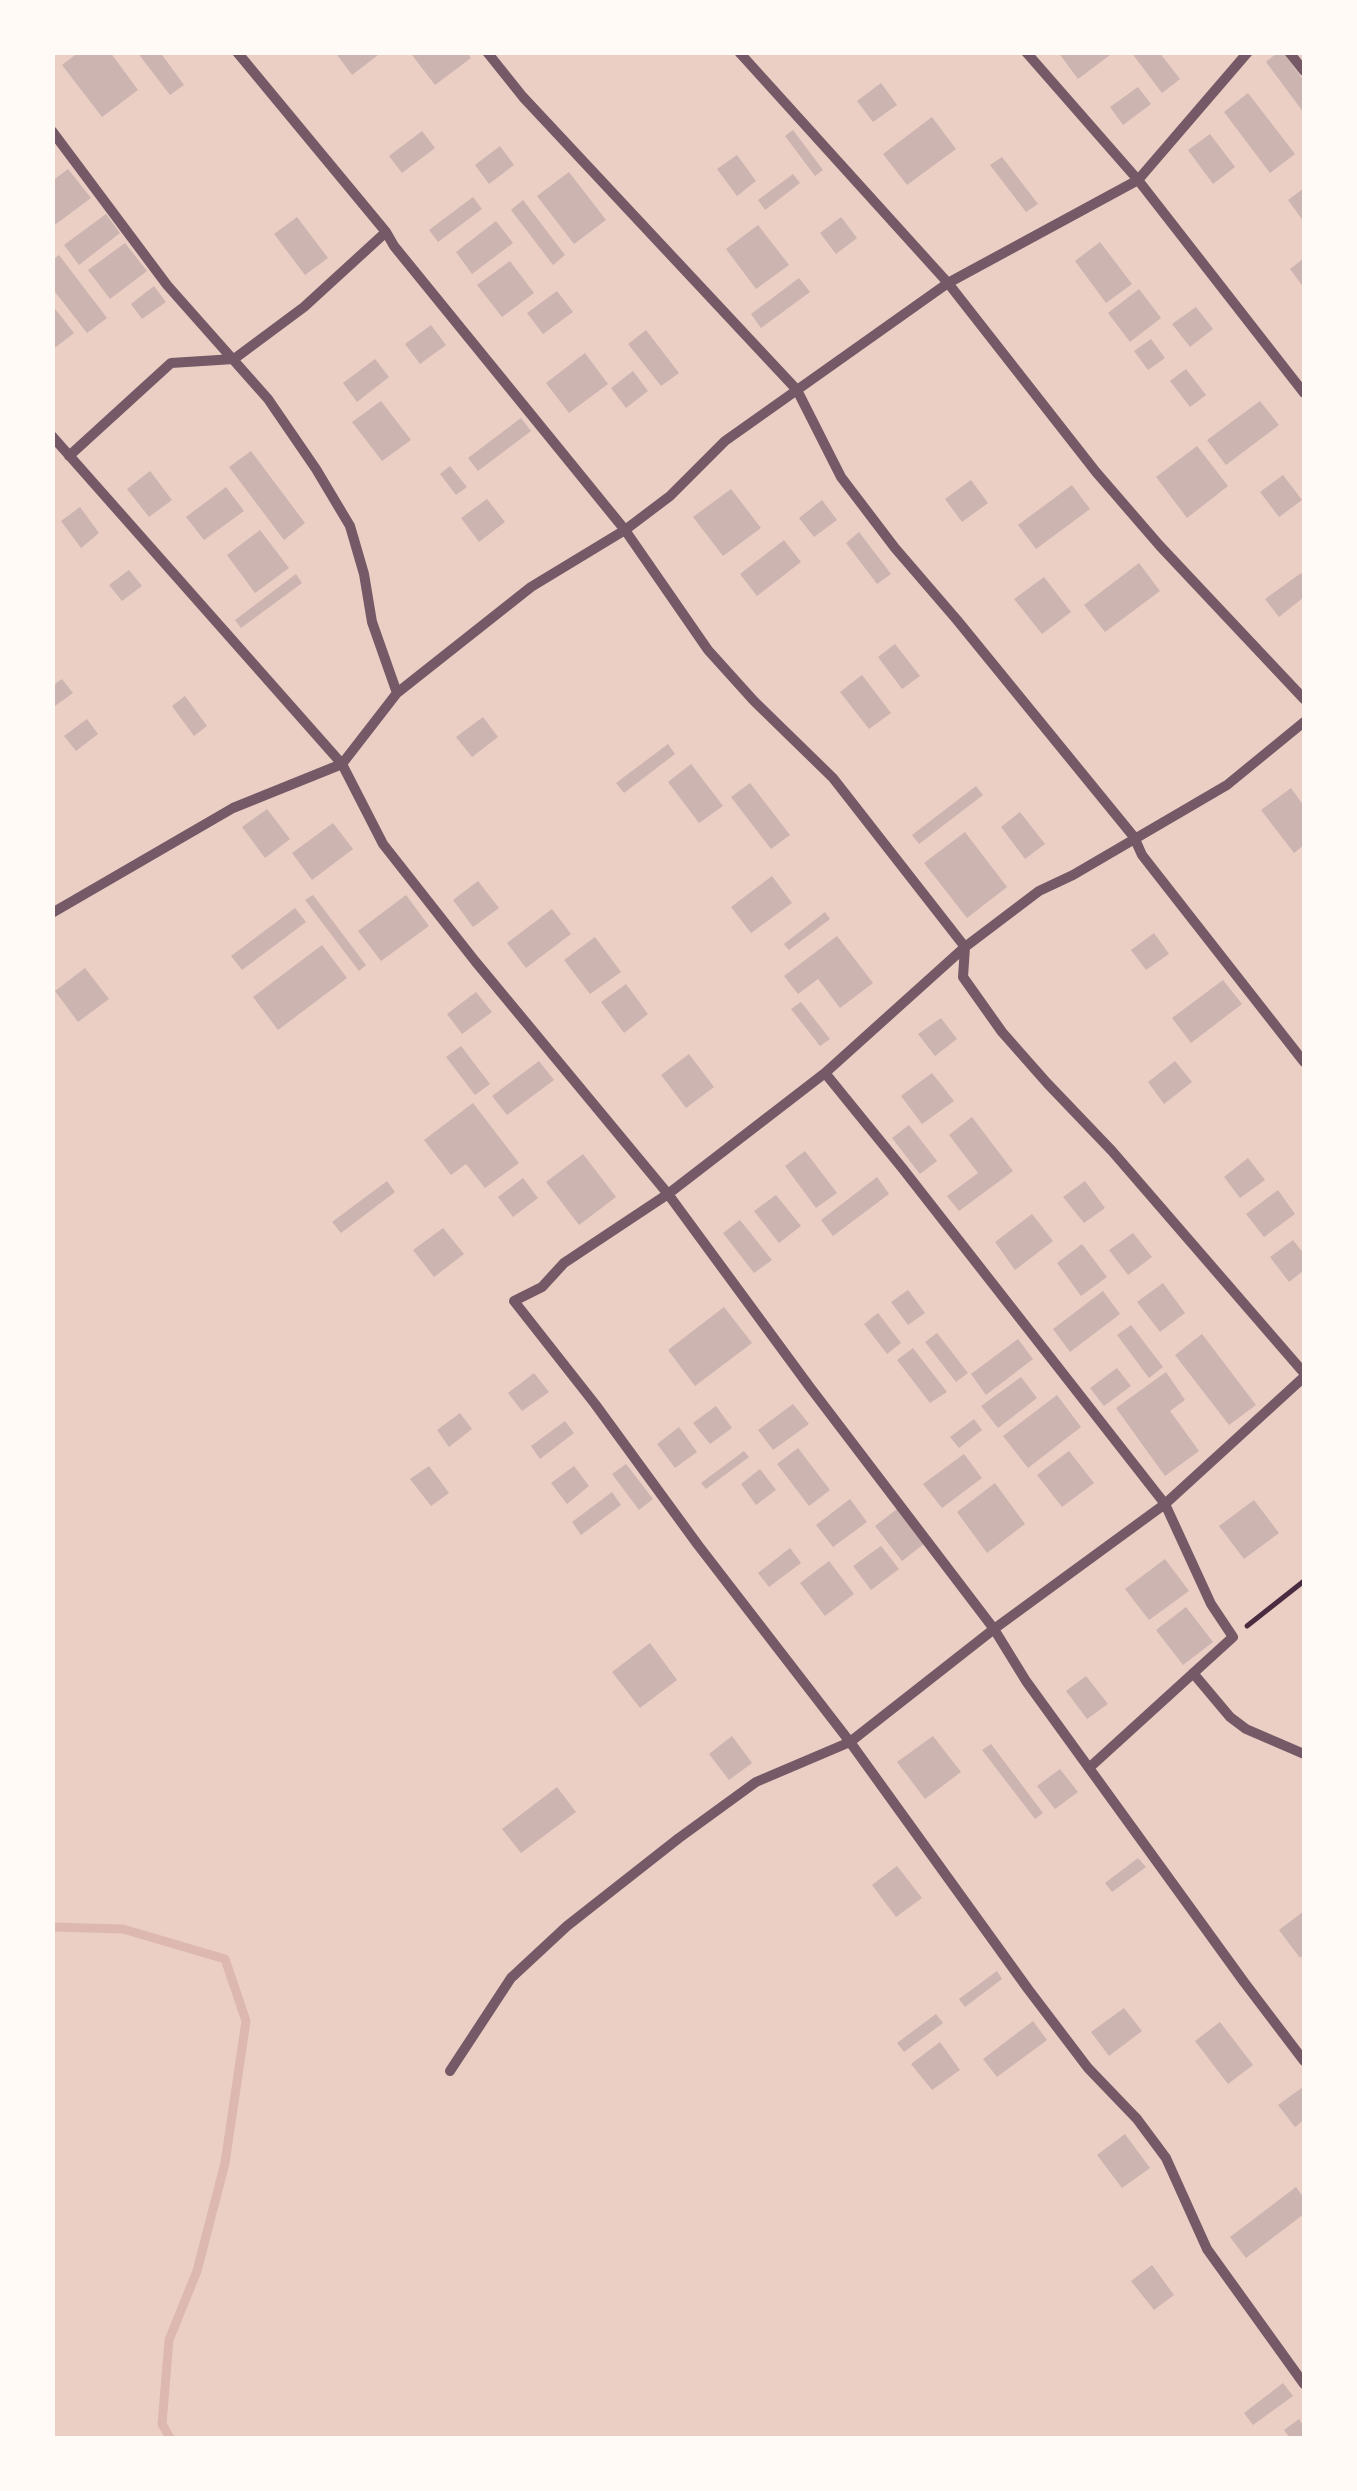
<!DOCTYPE html>
<html>
<head>
<meta charset="utf-8">
<style>
	body { margin:0 }
	#map { position:relative; width:1357px; height:2491px; overflow:hidden; background:#f7e1d7; font-family:Lato,sans-serif }
	canvas { display:block }
	.frame { position:absolute; inset:0; border:55px solid #fffaf5; pointer-events:none }
</style>
</head>
<body>
<div id="map">
<canvas width="1357" height="2491"></canvas>
<div class="frame"></div>
</div>
<script>
const context = document.querySelector('canvas').getContext('2d');
context.lineJoin = 'round';
function fill(path, color) {
  context.fillStyle = color;
  context.fill(path, 'evenodd');
}
function strokePath(path, color, width, dash) {
  context.strokeStyle = color;
  context.lineWidth = width;
  context.lineCap = dash ? 'butt' : 'round';
  context.setLineDash(dash || []);
  context.stroke(path);
}
const green = new Path2D(`
	M53,53H1304V2438H53Z`);
const stream = new Path2D(`
	M52,1927L123,1929L225,1959L246,2021L225,2163L197,2271L169,2340L162,2424L170,2438`);
const building = new Path2D(`
	M79,52H110L138,90L102,117L62,65Z
	M137,52H160L184,85L170,95Z
	M335,52H382L352,75Z
	M416,52H467L471,58L435,85L412,55Z
	M1058,52H1114L1078,79Z
	M1131,52H1159L1180,79L1162,93Z
	M1278,52H1283L1304,81V113L1266,62Z
	M881,83L897,105L873,122L857,101Z
	M1138,87L1151,104L1123,125L1110,107Z
	M1248,93L1295,154L1270,173L1224,112Z
	M932,117L956,149L907,185L883,154Z
	M793,130L823,170L815,176L785,136Z
	M422,131L435,148L402,173L389,156Z
	M1210,134L1235,167L1213,184L1188,150Z
	M500,146L514,165L489,184L475,165Z
	M737,155L756,181L737,196L717,169Z
	M1002,157L1038,204L1026,212L990,165Z
	M68,169L91,198L52,227V181Z
	M569,172L606,220L574,244L537,196Z
	M793,174L800,183L765,210L758,200Z
	M1304,188V222L1288,200Z
	M473,197L482,209L438,242L429,230Z
	M523,200L565,255L553,265L511,210Z
	M106,214L120,233L79,265L64,245Z
	M297,217L328,258L305,275L274,234Z
	M841,217L857,238L836,254L820,233Z
	M496,221L513,243L472,274L456,252Z
	M758,225L789,265L756,289L726,249Z
	M1100,242L1132,284L1106,303L1075,261Z
	M125,243L147,271L110,299L88,270Z
	M59,255L107,318L87,333L52,288V260Z
	M1304,258V288L1290,269Z
	M510,261L534,293L502,317L477,285Z
	M799,278L810,292L761,328L751,314Z
	M154,286L166,302L142,319L131,304Z
	M1139,289L1161,318L1130,342L1108,313Z
	M557,291L573,312L543,334L527,313Z
	M52,305L74,333L52,350Z
	M1196,307L1213,329L1190,347L1172,324Z
	M431,325L446,345L420,364L405,344Z
	M646,330L679,373L661,386L628,344Z
	M1151,339L1165,358L1148,370L1134,351Z
	M585,353L608,384L569,413L546,383Z
	M375,359L389,377L357,402L343,383Z
	M1186,369L1206,395L1190,407L1170,381Z
	M633,371L648,391L626,408L611,388Z
	M381,401L411,440L382,461L352,422Z
	M1260,401L1279,425L1226,465L1207,440Z
	M521,418L531,431L478,471L468,458Z
	M1197,446L1228,486L1187,518L1156,477Z
	M251,451L305,523L284,540L229,467Z
	M450,466L467,487L456,495L440,474Z
	M150,471L172,500L149,517L127,489Z
	M1283,475L1302,500L1279,517L1260,492Z
	M971,480L988,503L962,522L945,499Z
	M1072,485L1090,509L1036,549L1018,525Z
	M226,487L244,511L204,540L186,517Z
	M731,489L761,528L723,556L693,517Z
	M487,499L505,522L479,542L461,518Z
	M822,500L837,520L814,537L799,518Z
	M80,507L99,533L81,548L61,521Z
	M260,530L289,568L255,593L227,555Z
	M859,532L891,574L877,584L846,543Z
	M784,540L801,562L757,596L740,574Z
	M1139,563L1160,591L1105,632L1084,605Z
	M129,570L142,586L122,601L109,585Z
	M1301,573L1304,578V597L1279,617L1265,599Z
	M296,574L302,583L241,628L235,620Z
	M1044,577L1071,612L1042,634L1014,599Z
	M895,644L920,676L902,689L878,657Z
	M862,675L891,713L869,729L840,692Z
	M62,679L73,693L52,708V686Z
	M185,696L207,726L194,736L172,706Z
	M483,717L498,737L472,757L456,737Z
	M87,719L98,734L76,751L64,736Z
	M668,744L675,754L624,793L616,783Z
	M691,764L723,806L699,823L668,782Z
	M750,783L790,835L771,849L731,797Z
	M976,786L983,795L919,844L912,835Z
	M1291,788L1304,806V845L1294,853L1261,810Z
	M267,809L290,839L265,858L242,827Z
	M1020,812L1045,844L1025,859L1001,827Z
	M333,823L353,849L312,880L292,853Z
	M965,832L1007,887L967,918L924,863Z
	M772,876L792,903L751,933L731,907Z
	M478,881L499,908L473,927L453,900Z
	M313,895L366,965L359,971L305,900Z
	M406,895L429,926L381,961L358,931Z
	M295,908L306,922L242,970L231,956Z
	M552,909L571,934L526,968L507,943Z
	M825,912L830,919L789,950L784,944Z
	M1154,933L1169,954L1146,970L1131,950Z
	M837,936L873,983L840,1008L818,979L798,994L784,976Z
	M595,937L621,972L590,994L564,960Z
	M322,945L347,978L278,1030L253,997Z
	M85,968L109,999L78,1022L55,991Z
	M1223,980L1242,1004L1191,1043L1172,1018Z
	M626,984L648,1014L624,1033L601,1002Z
	M476,992L492,1012L462,1034L447,1014Z
	M801,1002L830,1039L820,1046L791,1009Z
	M941,1018L957,1039L935,1056L918,1034Z
	M461,1046L490,1084L475,1095L446,1057Z
	M689,1054L714,1087L686,1108L661,1075Z
	M539,1061L554,1080L507,1115L492,1096Z
	M1175,1061L1192,1082L1164,1104L1148,1082Z
	M932,1073L954,1101L922,1124L901,1096Z
	M473,1103L519,1163L485,1188L466,1164L451,1175L424,1140Z
	M972,1117L1013,1171L959,1211L947,1196L978,1173L949,1135Z
	M909,1125L937,1161L920,1174L892,1138Z
	M805,1151L837,1193L816,1208L785,1166Z
	M583,1154L616,1197L579,1225L546,1182Z
	M1248,1158L1265,1180L1240,1198L1224,1177Z
	M877,1177L889,1194L833,1236L821,1220Z
	M523,1178L538,1198L513,1217L498,1197Z
	M387,1181L395,1192L341,1233L332,1222Z
	M1085,1181L1105,1208L1084,1223L1063,1197Z
	M1278,1190L1295,1214L1264,1237L1246,1214Z
	M776,1195L801,1226L779,1243L754,1211Z
	M1032,1214L1053,1241L1015,1270L995,1242Z
	M740,1220L772,1260L754,1273L723,1233Z
	M443,1228L464,1254L434,1277L413,1250Z
	M1133,1233L1152,1257L1128,1275L1109,1250Z
	M1293,1240L1304,1254V1270L1289,1282L1270,1257Z
	M1082,1244L1107,1277L1081,1296L1057,1263Z
	M1163,1283L1185,1313L1160,1332L1137,1302Z
	M908,1290L925,1313L908,1325L891,1302Z
	M1103,1291L1120,1314L1070,1352L1053,1329Z
	M724,1307L752,1343L695,1386L668,1350Z
	M878,1313L901,1343L887,1354L864,1324Z
	M1131,1325L1163,1367L1149,1378L1117,1335Z
	M937,1333L968,1373L956,1382L925,1342Z
	M1202,1334L1256,1405L1229,1425L1175,1355Z
	M1018,1339L1033,1359L986,1395L971,1374Z
	M913,1348L947,1392L930,1403L897,1360Z
	M1117,1368L1131,1386L1104,1406L1090,1388Z
	M1166,1372L1185,1400L1170,1411L1199,1451L1165,1476L1116,1408Z
	M534,1373L549,1392L522,1411L508,1393Z
	M1021,1377L1037,1398L998,1428L981,1406Z
	M1057,1395L1081,1427L1028,1468L1003,1436Z
	M793,1404L809,1424L773,1450L758,1430Z
	M716,1406L732,1428L710,1444L693,1423Z
	M460,1413L472,1429L449,1447L437,1430Z
	M974,1419L982,1430L959,1448L950,1437Z
	M565,1421L574,1433L540,1459L531,1446Z
	M679,1427L697,1452L675,1468L657,1444Z
	M798,1448L830,1490L809,1506L777,1464Z
	M744,1451L749,1457L706,1489L701,1483Z
	M1069,1451L1094,1483L1062,1507L1037,1475Z
	M964,1454L982,1478L942,1508L923,1484Z
	M626,1464L653,1499L639,1510L612,1474Z
	M429,1466L449,1493L431,1506L410,1479Z
	M574,1466L589,1486L567,1504L551,1483Z
	M760,1469L776,1490L756,1505L741,1484Z
	M995,1483L1025,1524L987,1553L957,1512Z
	M612,1492L621,1505L581,1535L572,1522Z
	M850,1499L867,1522L833,1547L816,1525Z
	M1254,1500L1279,1533L1244,1559L1219,1526Z
	M897,1509L924,1544L902,1561L875,1526Z
	M881,1546L899,1569L871,1590L853,1566Z
	M790,1548L801,1563L769,1587L758,1573Z
	M1165,1559L1189,1591L1149,1620L1125,1589Z
	M829,1561L854,1594L825,1616L800,1583Z
	M1186,1607L1213,1642L1183,1665L1156,1630Z
	M650,1643L677,1680L640,1708L612,1672Z
	M1086,1676L1108,1704L1087,1719L1066,1691Z
	M732,1736L752,1763L729,1780L709,1754Z
	M933,1736L961,1772L925,1799L897,1762Z
	M991,1744L1043,1813L1035,1819L982,1750Z
	M1060,1769L1078,1792L1055,1809L1037,1786Z
	M557,1787L576,1812L521,1853L502,1829Z
	M1138,1858L1146,1867L1112,1892L1105,1883Z
	M897,1866L922,1898L896,1917L872,1885Z
	M1304,1911V1954L1300,1958L1279,1930Z
	M997,1971L1002,1979L965,2007L959,1999Z
	M1124,2008L1142,2031L1109,2056L1091,2032Z
	M936,2014L943,2023L904,2052L897,2043Z
	M1033,2021L1047,2040L997,2077L983,2059Z
	M1220,2022L1253,2065L1228,2084L1195,2041Z
	M940,2042L960,2070L932,2090L911,2064Z
	M1303,2087L1304,2120L1295,2127L1278,2105Z
	M1125,2134L1150,2168L1122,2188L1097,2155Z
	M1296,2187L1304,2198V2214L1246,2258L1230,2237Z
	M1152,2265L1174,2295L1154,2310L1131,2281Z
	M1283,2383L1293,2396L1253,2425L1244,2413Z
	M1299,2419L1304,2427V2438H1290L1284,2430Z`);
const path = new Path2D(`
	M1247,1626L1304,1581`);
const minor = new Path2D(`
	M237,52L386,232L394,246L625,530L708,650L754,701L833,778L965,947L963,977L1002,1032L1047,1083L1112,1151L1304,1373
	M487,52L523,97L797,390L841,477L895,548L957,620L1134,837L1142,855L1304,1062
	M739,52L948,283L1096,472L1160,546L1304,699
	M1026,52L1138,180L1304,393
	M1289,52L1304,71
	M52,131L167,285L268,399L316,469L350,526L364,574L372,622L397,693
	M52,436L342,764L383,844L475,961L668,1194L809,1386L994,1629L1026,1681L1244,1982L1304,2061
	M69,456L171,363L234,359L304,307L386,232
	M1304,722L1227,785L1073,875L1039,891L965,947L825,1073L668,1194L564,1263L542,1287L514,1301L595,1404L698,1545L850,1742L1028,1989L1088,2068L1137,2119L1166,2158L1207,2249L1304,2384
	M52,913L233,808L342,764L397,693L531,587L625,530L670,496L725,441L948,283L1138,180L1248,52
	M825,1073L903,1169L1165,1504L1211,1604L1233,1637L1089,1768
	M1193,1673L1230,1717L1246,1729L1304,1754
	M450,2071L511,1978L567,1926L679,1838L756,1782L850,1742L994,1629L1165,1504L1304,1377`);
fill(green, '#ebcfc5');
strokePath(stream, '#dcb8b0', 9);
fill(building, '#ccb4b1');
strokePath(path, '#4a2c40', 5);
strokePath(minor, '#755966', 10);
</script>
</body>
</html>
